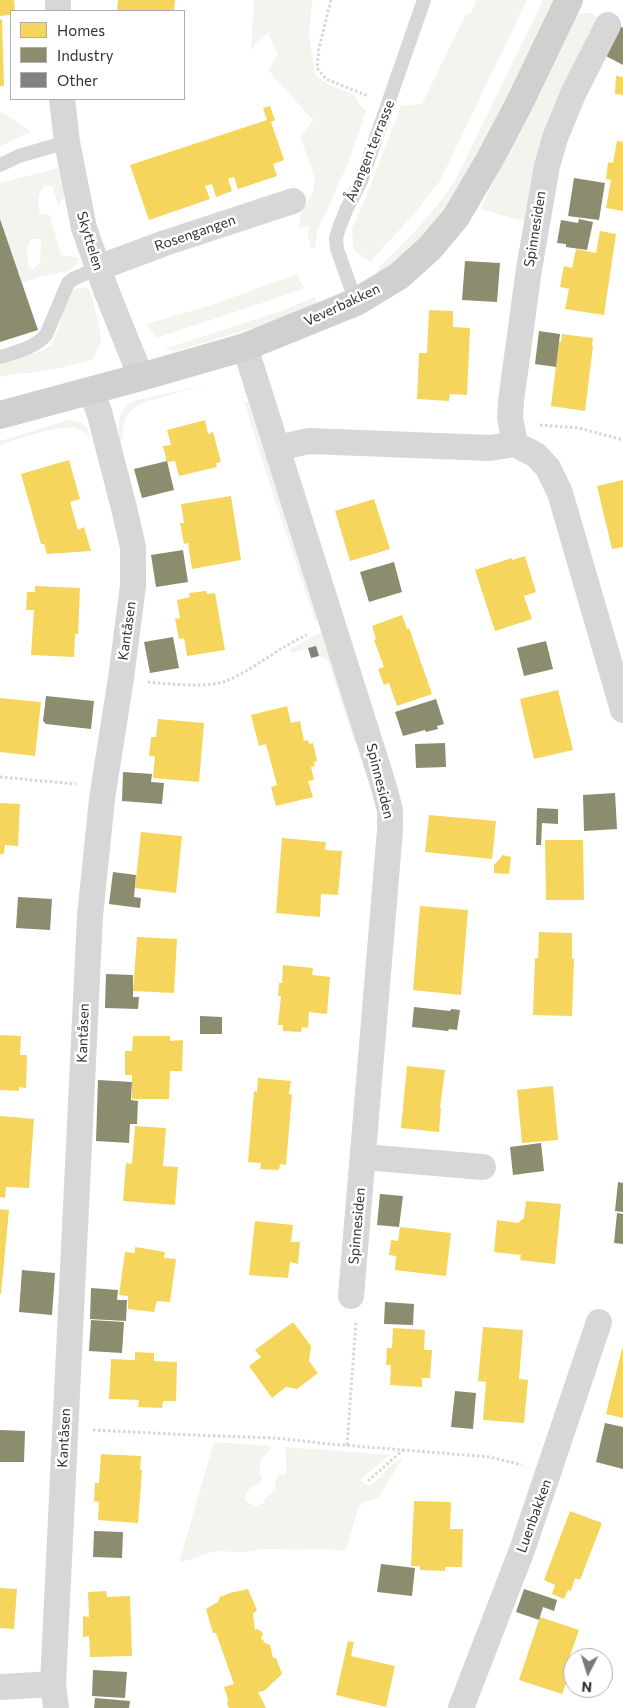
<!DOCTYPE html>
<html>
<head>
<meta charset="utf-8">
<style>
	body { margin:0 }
	#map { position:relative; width:623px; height:1708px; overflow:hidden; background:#fff; font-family:Commissioner,sans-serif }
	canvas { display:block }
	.legend { position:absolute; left:10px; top:10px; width:175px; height:90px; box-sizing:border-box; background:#fff; border:1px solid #adadad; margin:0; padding:6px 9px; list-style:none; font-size:15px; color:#333 }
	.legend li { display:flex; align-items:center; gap:10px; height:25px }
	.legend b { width:25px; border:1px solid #adadad }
	.north { position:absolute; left:563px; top:1648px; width:50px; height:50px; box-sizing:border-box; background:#fff; border:1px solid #adadad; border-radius:50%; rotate:185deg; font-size:14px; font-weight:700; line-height:20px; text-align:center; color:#333 }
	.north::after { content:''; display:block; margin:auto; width:18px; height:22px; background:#7a7a7a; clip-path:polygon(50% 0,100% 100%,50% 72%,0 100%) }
</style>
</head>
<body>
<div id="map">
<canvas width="623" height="1708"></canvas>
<ul class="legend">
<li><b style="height:14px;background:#f6d55c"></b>Homes</li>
<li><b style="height:14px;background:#8c8c6e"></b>Industry</li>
<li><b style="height:14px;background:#818181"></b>Other</li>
</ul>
<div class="north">N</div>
</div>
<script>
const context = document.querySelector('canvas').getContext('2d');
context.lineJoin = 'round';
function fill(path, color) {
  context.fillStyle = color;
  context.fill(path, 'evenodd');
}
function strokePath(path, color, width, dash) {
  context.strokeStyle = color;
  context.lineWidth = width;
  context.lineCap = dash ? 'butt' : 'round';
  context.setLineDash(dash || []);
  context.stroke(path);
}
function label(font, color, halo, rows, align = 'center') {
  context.font = font + ' Commissioner,sans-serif';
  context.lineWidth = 5;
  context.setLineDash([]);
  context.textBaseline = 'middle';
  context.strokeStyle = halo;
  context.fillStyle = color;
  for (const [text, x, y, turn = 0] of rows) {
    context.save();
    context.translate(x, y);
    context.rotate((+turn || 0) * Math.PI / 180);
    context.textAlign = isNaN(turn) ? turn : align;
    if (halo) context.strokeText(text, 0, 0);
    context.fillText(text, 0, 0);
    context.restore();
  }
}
const green = new Path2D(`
	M254,0H312L309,36L315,75L331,86L353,94L361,106L366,111L349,161L317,232L315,248H311L308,236L309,226L298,229L302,211L313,193L315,182L313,172L300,137L313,120L268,70L278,55L268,33L257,42L251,51Z
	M476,0H527L440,181L413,215L371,261L364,259L353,248L352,228L366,197L401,106L422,104L465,16L472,12Z
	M543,0H555L491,132L442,214L424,235L395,263L379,273V267C407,241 433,213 455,181Z
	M578,13H591L601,20L527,222L480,209Z
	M0,111L31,132L0,146Z
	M58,168L67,194L58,205L52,186L45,185C36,194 38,202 40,214L50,215L61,255L80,258L78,263L69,271L39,277L22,283L0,218V183ZM31,239H41L40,263L33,269L28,266L27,248Z
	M297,274L300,282L305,288L268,301L156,338L146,324L212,305Z
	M84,287L90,291L99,325L101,340L93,360C74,365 55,369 35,372C23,374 12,373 0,377V364L44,350L52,345L59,327L67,297L72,290Z
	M315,297L316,305L273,322L176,351L164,349L281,311Z
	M208,384C194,388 180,392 166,396C139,404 121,406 123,440L120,442C117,425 118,410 133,401Z
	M244,401L247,402L250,406L319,619L315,621L265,470Z
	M69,420C83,422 87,424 91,439C86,434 81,429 74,428C62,425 13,440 0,445V441Z
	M321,632L326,642L360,742L355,743L328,661L319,656L316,646L293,653L289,650Z
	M214,1442L271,1446L268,1452L261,1459L259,1473L262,1477L261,1482C252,1486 245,1490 245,1501L256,1506L265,1502L263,1500L276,1490L275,1484L278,1474L284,1475L287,1472C285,1464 287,1455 285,1447L390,1455L363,1477L361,1480L369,1486C383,1478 387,1464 403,1458L378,1498L361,1503L357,1512L346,1550L264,1549L243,1552L215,1551L179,1563Z`);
const homes = new Path2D(`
	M0,0H14L15,11H11V15L0,16Z
	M118,0H175L174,11H117Z
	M2,19L4,86H0V20Z
	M616,76L623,77V95L615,94Z
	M270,106L275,120L271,122L284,160L273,164L277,176L238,189L234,177L228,179L232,191L216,197L212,184L205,186L210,199L149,220L130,165L267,120L263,108Z
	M617,141L623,142V211L606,208L611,180L606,179L608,162L613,163Z
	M600,231L616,234L604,315L565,309L569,289L560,287L564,266L572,268L576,249L596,253Z
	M429,310L453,311V327L470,328L467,395L450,394L449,401L417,399L419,353H427Z
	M562,334L593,338L592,346H593L585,411L551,406L559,342H561Z
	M205,420L208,434L213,432L221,462L216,463L217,467L179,476L175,461L167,462L163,446L171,445L167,430Z
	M69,460L80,499L70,502L78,530L84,527L91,551L47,554L44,544H41L21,474Z
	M623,480V547L612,549L597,486Z
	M231,496L241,560L192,569L188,543L184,544L180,523H184L181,504Z
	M374,499L390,549L350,561L335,511Z
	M525,556L536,592L524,596L532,619L495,631L475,570L512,558V560Z
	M35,586L80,588L78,634H75L74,657L31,655L34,610H26L27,592H35Z
	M206,591L207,594L215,593L225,650L187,656L184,638L179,639L175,619L180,618L177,600L190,597L189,593Z
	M402,615L407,629L409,628L432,694L397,706L389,683L384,685L378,669L384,667L374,640L376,639L372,626Z
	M558,690L573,750L534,759L520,699Z
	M0,698L41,702L35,756L0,752Z
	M287,706L291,723L300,721L304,741L308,740L309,744L313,743L317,761L314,762L315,766L311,767L314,780L308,781L313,797L276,806L271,787L277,785L266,744L259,746L251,715Z
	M158,719L204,723L199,782L153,778L155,756H149L151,737H156Z
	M0,803L20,804L18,846L5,845L4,854H0Z
	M429,815L496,821L492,859L425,852Z
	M141,832L182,836L176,893L135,888Z
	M282,838L326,842L325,850L342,851L338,895L321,894L320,917L276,913Z
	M545,840H583L584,900H546Z
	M503,855L511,857L509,874L494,873V865Z
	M420,906L468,910L461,995L413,990Z
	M539,932L572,933V959H574L572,1016L533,1015L535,958H538Z
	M137,937L177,939L174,993L133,991Z
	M283,965L313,968L312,975L330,977L327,1014L309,1012L308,1028L302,1027L301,1032L283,1031V1025H278L281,996H278L279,983H282Z
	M0,1035L21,1036L20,1055H27L26,1088L19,1087V1091L0,1090Z
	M133,1036H170V1041L183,1040L182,1071H170L169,1099H132V1075H125V1051H132Z
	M407,1066L445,1070L440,1108H441L439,1132L401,1128Z
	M258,1078L291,1081L289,1094L292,1095L286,1165L280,1164L279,1170L260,1169L261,1163L248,1162L254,1091L257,1092Z
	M553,1086L558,1140L522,1143L517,1090Z
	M0,1116L34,1119L29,1188L6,1187L5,1198L0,1197Z
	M135,1126L166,1128L163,1166L178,1167L175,1205L123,1201L126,1163L132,1164Z
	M526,1201L561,1204L555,1264L520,1260L521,1255L494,1252L497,1220L518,1223L524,1218Z
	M0,1209L9,1210L1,1294H0Z
	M255,1221L293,1225L291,1242H300L298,1264L290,1262L288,1278L249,1275Z
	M400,1227L451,1233L446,1276L395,1270L396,1256L389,1255L391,1240L398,1241Z
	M135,1247L165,1252L164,1258L176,1259L170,1302L157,1301L154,1312L128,1309V1296L119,1295L125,1252L135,1253Z
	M293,1322L311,1346L309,1361L318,1373L297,1389L286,1387L272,1398L249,1366L261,1357L255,1350Z
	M483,1327L523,1330L519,1379L528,1380L524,1423L483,1420L486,1382L478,1381Z
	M393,1328L425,1330L424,1350H432L430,1378H422V1387L390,1385L391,1365H386L387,1348H392Z
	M622,1349H623V1418L606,1414Z
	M135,1352L154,1353V1361L177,1362L176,1401H163L162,1408L138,1407L139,1400L109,1399L111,1359L135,1360Z
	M101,1454L141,1456L140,1470H142L138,1523L98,1520L99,1502L94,1501L95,1483H99Z
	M414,1501L451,1502L450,1529H463L462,1567H445V1571L420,1570V1566H411Z
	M570,1511L602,1523L580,1580L575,1578L571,1591L568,1590L564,1599L552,1594L555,1585L544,1580Z
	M0,1588L17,1589L14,1629L0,1628Z
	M248,1589L257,1610L253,1614L255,1630L258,1629L263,1633L261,1639L264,1640L263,1642L270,1645L273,1658H276L282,1674L264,1691L258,1692L266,1708H229L227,1704L228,1699L224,1687L234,1684L216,1633H213L206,1609L218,1602L220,1597L230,1593Z
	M106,1591L107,1597L130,1596L132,1656L90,1657L89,1636L83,1637V1616L89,1617L88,1592Z
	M540,1617L579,1630L569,1659L573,1660V1664L562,1694L519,1680Z
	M348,1641L354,1642L351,1656L395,1666L386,1707L336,1695Z`);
const industry = new Path2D(`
	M620,26L623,28V65L604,55Z
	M574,178L605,183L599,220L568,216Z
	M0,219L38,330L0,342Z
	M579,219L593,222L587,250L566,247V244L557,243L561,220L578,223Z
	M465,261L500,263L497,302L462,300Z
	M539,331L560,334L556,367L535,364Z
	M167,461L174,490L142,498L134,469Z
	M183,550L188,582L156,587L151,555Z
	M394,562L402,592L369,602L360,572Z
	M173,637L179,668L150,673L144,642Z
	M546,641L553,669L524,676L517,648Z
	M46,696L94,701L91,729L46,724L43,721Z
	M436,699L444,724L437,726L438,729L426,732L425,730L403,736L395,712Z
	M445,743L446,767L416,768L415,744Z
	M123,772L152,774L151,782L164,783L162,804L122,801Z
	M615,793L617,829L584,831L583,795Z
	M537,808L558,809V824L542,823L541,845H536Z
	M113,872L136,875L134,897L141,898L140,908L109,904Z
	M18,897L52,899L50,930L16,928Z
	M106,974L133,975V997H139L138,1009L105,1008Z
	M414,1007L450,1011L451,1009L460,1010L457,1030L449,1029L448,1031L412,1027Z
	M200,1016L222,1017V1034H200Z
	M98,1080L132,1082L131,1100L138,1101L137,1124H130L129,1143L96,1141Z
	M541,1143L544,1171L513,1175L510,1147Z
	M618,1182L623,1183V1212L615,1211Z
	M380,1194L403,1196L399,1227L377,1225Z
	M617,1213L623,1214V1244L614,1243Z
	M22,1270L55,1273L52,1315L19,1312Z
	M91,1288L118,1290L117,1300H127L126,1321L90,1319Z
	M385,1302L414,1304L413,1325L384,1324Z
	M91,1320L124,1322L122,1353L89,1351Z
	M455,1391L476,1393L473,1429L451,1427Z
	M605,1423L623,1427V1469L596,1462Z
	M0,1430L25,1431L24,1462H0Z
	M94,1531L123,1532L122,1558L93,1557Z
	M381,1564L415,1568L412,1596L377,1592Z
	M524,1589L557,1600L554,1611L543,1607L539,1620L516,1612Z
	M93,1670L127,1672L125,1698L92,1696Z
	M95,1698L130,1701L129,1708H94Z`);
const building = new Path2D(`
	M316,646L319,656L311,658L308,648Z`);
const path = new Path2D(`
	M331,0L319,48L317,68L326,79L368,96
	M540,425L579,428L623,440
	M148,682C167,684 209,688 226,681C255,669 279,647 307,635
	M0,777L76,784
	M93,1430L192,1435L275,1438L330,1444L490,1457L522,1465
	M347,1445L356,1321
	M368,1481L403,1450`);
const lane = new Path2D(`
	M0,165L19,156L67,142
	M356,302L337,249L336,238L338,231L346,210L361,181L424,0
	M0,357C17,352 34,348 46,335L68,283L73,279L98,268`);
const street = new Path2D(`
	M58,0V11
	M62,99L67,142L84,228L106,290L141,377
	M98,268L165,243L293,201
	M245,347L383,784L390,810V830L351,1296
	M515,444L510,418L511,401L529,269L547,166L555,138L573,94L608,25
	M277,448L309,441L490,448L515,444L536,455L548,468L560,493L623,710
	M364,1157L483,1167
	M0,1687L53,1684
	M56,1708L53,1684L90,916L102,799L121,678L133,586V547L124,508L100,415L91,390
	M461,1708L522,1550L599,1322`);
const secondary = new Path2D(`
	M0,415L141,377L245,347L356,302L399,276L430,248L456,217L490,159L519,104L569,0`);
const streetNames = [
	["Åvangen terrasse",370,151,-68],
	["Spinnesiden",535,229,-81],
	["Rosengangen",195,233,-19],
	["Skyttelen",90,241,73],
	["Veverbakken",342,305,-25],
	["Kantåsen",127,631,-82],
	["Spinnesiden",380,781,76],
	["Kantåsen",83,1033,-88],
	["Spinnesiden",357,1226,-85],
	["Kantåsen",64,1438,-87],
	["Luenbakken",534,1516,-70]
];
fill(green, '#f1f5ed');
fill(homes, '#f6d55c');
fill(industry, '#8c8c6e');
fill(building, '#818181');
strokePath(path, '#d6d6d6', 3, [2.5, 2.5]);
strokePath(lane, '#d7d7d7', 14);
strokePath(street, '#d7d7d7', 26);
strokePath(secondary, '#d0d0d0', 28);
label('14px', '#333', '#fff', streetNames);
</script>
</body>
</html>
